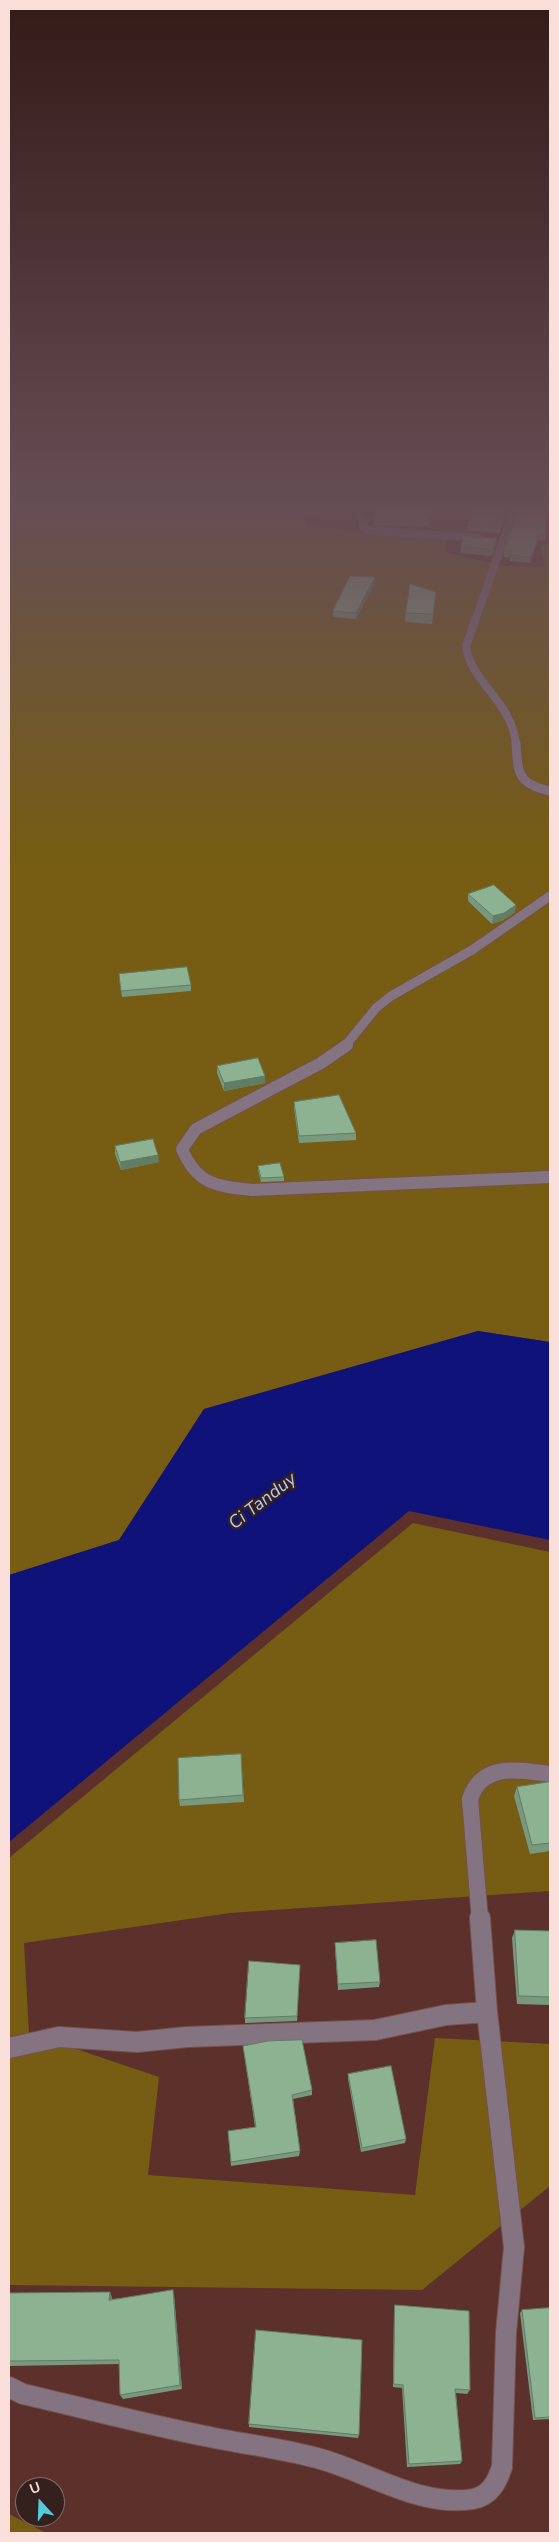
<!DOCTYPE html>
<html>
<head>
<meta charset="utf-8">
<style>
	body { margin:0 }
	#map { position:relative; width:559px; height:2542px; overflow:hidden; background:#5c312b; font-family:"Nunito Sans",sans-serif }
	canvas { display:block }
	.frame { position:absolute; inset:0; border:10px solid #fadeda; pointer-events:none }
	.north { position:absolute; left:15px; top:2477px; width:50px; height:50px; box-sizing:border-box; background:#34201d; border:1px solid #836c69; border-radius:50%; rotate:340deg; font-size:14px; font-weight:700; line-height:20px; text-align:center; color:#fadeda }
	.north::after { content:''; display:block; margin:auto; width:18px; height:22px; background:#53cbdc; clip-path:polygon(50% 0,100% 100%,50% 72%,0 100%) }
</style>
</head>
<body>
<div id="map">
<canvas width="559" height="2542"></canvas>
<div class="frame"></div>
<div class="north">U</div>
</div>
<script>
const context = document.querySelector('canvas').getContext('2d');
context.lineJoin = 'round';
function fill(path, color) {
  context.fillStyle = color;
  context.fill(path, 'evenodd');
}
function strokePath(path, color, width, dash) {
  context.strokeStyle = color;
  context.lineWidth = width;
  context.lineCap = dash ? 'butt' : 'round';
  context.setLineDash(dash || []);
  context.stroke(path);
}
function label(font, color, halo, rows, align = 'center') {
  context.font = font + ' "Nunito Sans",sans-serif';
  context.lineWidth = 5;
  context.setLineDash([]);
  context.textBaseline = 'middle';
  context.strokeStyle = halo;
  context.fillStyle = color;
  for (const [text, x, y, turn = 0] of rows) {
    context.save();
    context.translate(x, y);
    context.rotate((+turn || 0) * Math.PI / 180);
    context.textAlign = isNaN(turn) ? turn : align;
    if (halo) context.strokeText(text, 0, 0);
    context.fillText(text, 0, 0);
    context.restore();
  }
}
const green = new Path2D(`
	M9,506H333L332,509L306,517V526L447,538V553L506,566L545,567L540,545L550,544V1342L478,1331L204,1409L119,1540L9,1575Z
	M413,1523L550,1552V1891L230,1913L24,1943L29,2033L159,2077L148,2175L415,2195L435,2038L550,2044V2186L422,2290L9,2285V1858Z
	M9,2514L46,2533H9Z`);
const water = new Path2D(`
	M478,1331L550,1342V1540L409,1511L9,1842V1575L119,1540L204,1409Z`);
const minorFar4 = new Path2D(`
	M513,506L511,519L466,646C470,681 512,702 516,744
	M361,517L364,519L363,525L366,530L478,538`);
const minorFar3 = new Path2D(`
	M516,743C518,773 517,784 550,791
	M345,1046L376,1008L391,996L472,950L550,896`);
const minorFar2 = new Path2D(`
	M347,1045L321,1063L196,1129L182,1149C197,1185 217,1186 252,1190L550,1177`);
const minorFar1 = new Path2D(`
	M480,1920L470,1799C482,1762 519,1770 550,1774`);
const minor = new Path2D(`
	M9,2048L59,2037L137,2042L187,2037L375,2030L446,2015L487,2012
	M9,2387L23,2394C84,2408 144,2424 205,2436C242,2444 280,2448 317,2458C367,2471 420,2508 473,2499C490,2496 497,2482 502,2467L506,2333L514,2247L487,2012L480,1918`);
const wall = new Path2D(`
	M379,506H433L428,526L373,525L374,519Z
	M471,506H508L500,533L468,531V525L471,519Z
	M546,506L545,540H538L530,563L510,561V557H504V551Z
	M497,538L496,544L492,556L460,553L461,547Z
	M375,583L356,619L333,617V611Z
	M436,592L432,624L405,622L406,613Z
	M468,894L515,912L503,920L492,924L468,901Z
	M119,974L191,985V991L122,997Z
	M217,1066L265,1083L224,1091L217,1073Z
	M294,1102L356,1133V1140L299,1143L294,1109Z
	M115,1146L159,1162L121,1170L115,1154Z
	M258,1166L284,1177V1181L261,1182L258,1170Z
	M241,1754L244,1802L180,1806L179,1800Z
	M550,1782V1851L530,1854L514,1796L517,1787Z
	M515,1930L550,1931V2005L517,2004L512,1938Z
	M335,1943L380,1982L379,1987L338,1990L335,1948Z
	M300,1965L297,2021L245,2023V2018Z
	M243,2046L312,2090V2095L293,2099L300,2151L299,2156L231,2166L228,2131L255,2127Z
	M348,2074L406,2139L405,2143L361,2152L348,2079Z
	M9,2293L112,2297V2299L174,2295L182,2389L123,2399L120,2395L119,2364L9,2366Z
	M395,2305L470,2390L467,2394L456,2393L462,2461L460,2464L407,2467L402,2388L393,2387L394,2310Z
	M550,2308V2419L533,2420L520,2313L522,2310Z
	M249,2424L359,2435L358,2438L249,2427Z`);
const shadedWall = new Path2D(`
	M432,506H433L428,526V520Z
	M507,506H508L500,533L501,527Z
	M539,534L538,540L530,563L531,557Z
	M497,538L496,544L492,556L493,549Z
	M375,577V583L356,619V613L360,604Z
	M516,905L515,912L503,920L492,924L493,916Z
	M265,1076V1083L224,1091V1083Z
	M158,1155L159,1162L121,1170L120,1162Z
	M173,2290L174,2295L182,2389L180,2385Z
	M110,2292L112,2297L111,2304L109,2300Z`);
const building = new Path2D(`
	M379,506H432L428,520L374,519Z
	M471,506H507L501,527L468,525L471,518Z
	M518,506H546L545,535L539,534L531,557L510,555L512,551H504L517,514Z
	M463,536L497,538L493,549L461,547Z
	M350,576L375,577L356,613L333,611Z
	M410,584L436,592L433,614L406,613Z
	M494,885L516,905L504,913L493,916L468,894Z
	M187,967L191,985L121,991L119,974Z
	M258,1058L265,1076L224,1083L217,1066Z
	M339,1095L356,1133L299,1136L294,1102Z
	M153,1139L158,1155L120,1162L115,1146Z
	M280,1163L284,1177L261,1178L258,1166Z
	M241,1754L243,1795L179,1800L178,1758Z
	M550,1782V1843L532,1845L517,1787Z
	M515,1930L550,1931V1997L519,1996Z
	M376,1940L380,1982L338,1984L335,1943Z
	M249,1961L300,1965L297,2016L245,2018Z
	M302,2040L312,2090L292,2095L300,2151L231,2162L228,2131L256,2127L243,2046L268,2041Z
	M391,2066L406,2139L362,2148L348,2074Z
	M173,2290L180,2385L120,2395L119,2360L9,2361V2293L110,2292L109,2300Z
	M395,2305L469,2311L470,2390L455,2389L462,2461L409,2464L403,2385L394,2384Z
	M550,2308V2417L535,2418L522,2310Z
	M256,2330L362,2340L359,2435L249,2424Z`);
const waterNames = [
	["Ci Tanduy",263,1502,-38]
];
fill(green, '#765d13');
fill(water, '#0e1279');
strokePath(minorFar4, '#78504a', 9);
strokePath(minorFar3, '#78504a', 11);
strokePath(minorFar2, '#78504a', 14);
strokePath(minorFar1, '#78504a', 18);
strokePath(minor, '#78504a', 22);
strokePath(minorFar4, '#847482', 8);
strokePath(minorFar3, '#847482', 9);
strokePath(minorFar2, '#847482', 12);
strokePath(minorFar1, '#847482', 16);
strokePath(minor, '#847482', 20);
fill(wall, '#78997d');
fill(shadedWall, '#627d66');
fill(building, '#8cb291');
strokePath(building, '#627d66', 1);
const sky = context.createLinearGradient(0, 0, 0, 862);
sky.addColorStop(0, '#331b18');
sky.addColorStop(0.59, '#664e55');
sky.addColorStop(1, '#664e5500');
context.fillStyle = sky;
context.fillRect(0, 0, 559, 862);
label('italic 18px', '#b5caff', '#34201d', waterNames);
</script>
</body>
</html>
